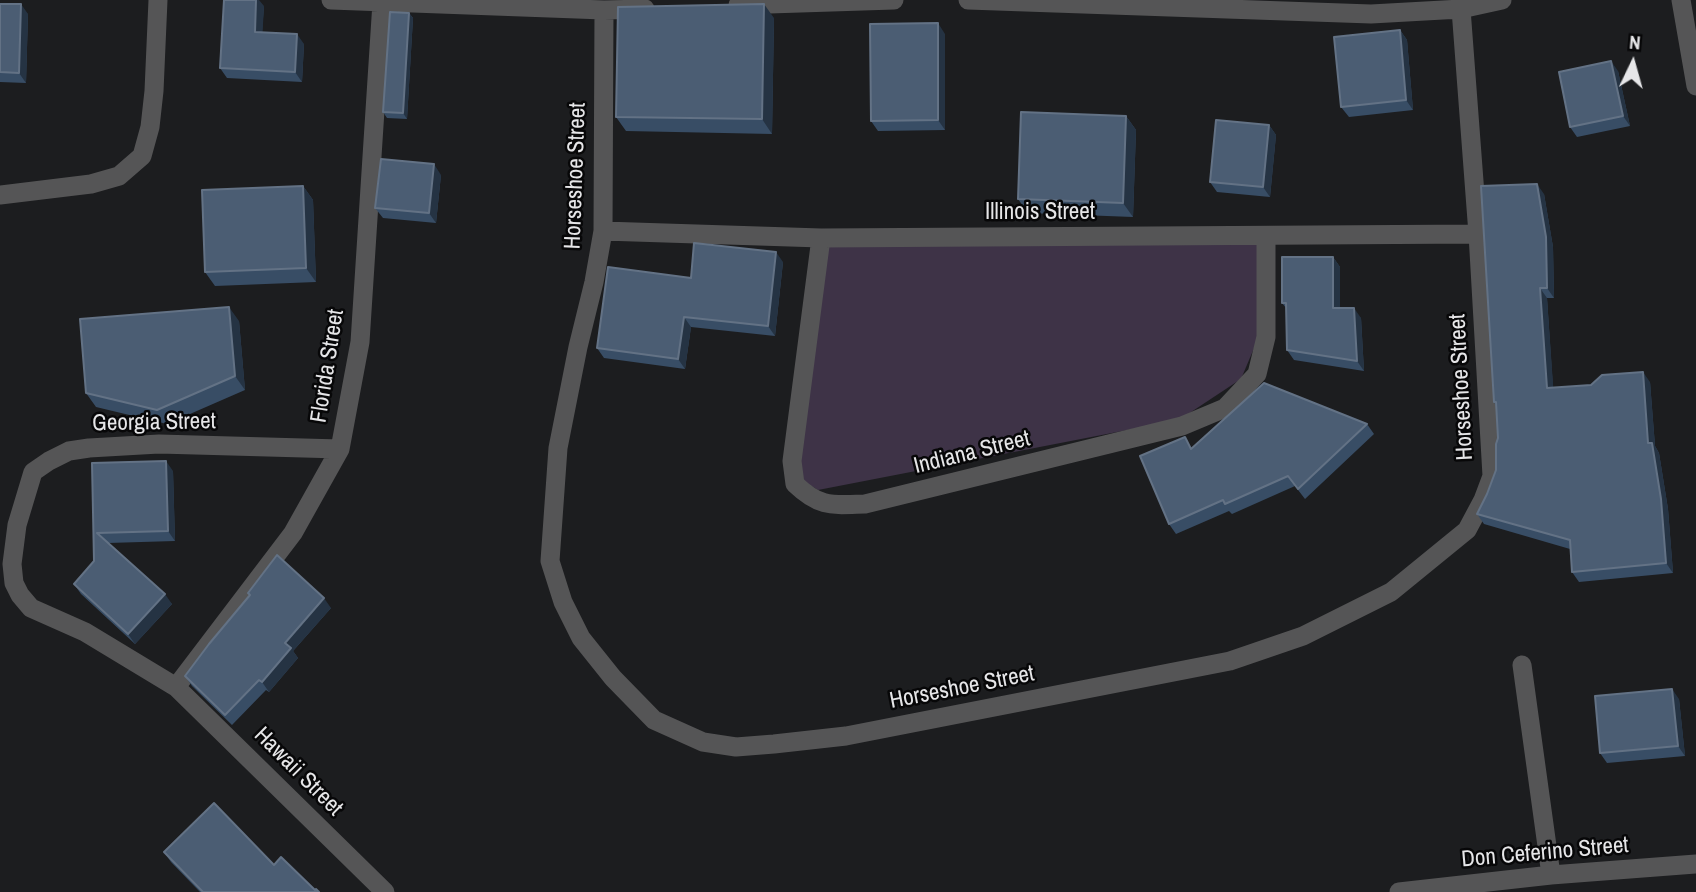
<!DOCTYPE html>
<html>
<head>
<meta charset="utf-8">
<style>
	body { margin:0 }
	#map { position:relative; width:1696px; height:892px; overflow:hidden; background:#1c1d1f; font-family:"Archivo Narrow",sans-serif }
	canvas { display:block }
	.north { position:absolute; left:1598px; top:28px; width:70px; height:70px; -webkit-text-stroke:5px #070708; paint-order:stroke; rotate:5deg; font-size:19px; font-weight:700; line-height:28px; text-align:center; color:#e6e6e8 }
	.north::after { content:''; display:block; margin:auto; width:24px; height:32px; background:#e6e6e8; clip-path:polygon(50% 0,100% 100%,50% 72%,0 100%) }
</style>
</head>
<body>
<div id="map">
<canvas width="1696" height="892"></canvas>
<div class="north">N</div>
</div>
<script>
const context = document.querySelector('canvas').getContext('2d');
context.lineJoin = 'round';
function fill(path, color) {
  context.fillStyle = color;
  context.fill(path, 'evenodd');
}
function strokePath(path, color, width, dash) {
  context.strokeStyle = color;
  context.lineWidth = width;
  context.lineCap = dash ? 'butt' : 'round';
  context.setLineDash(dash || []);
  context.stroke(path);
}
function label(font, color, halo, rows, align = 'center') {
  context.font = font + ' "Archivo Narrow",sans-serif';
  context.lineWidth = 5;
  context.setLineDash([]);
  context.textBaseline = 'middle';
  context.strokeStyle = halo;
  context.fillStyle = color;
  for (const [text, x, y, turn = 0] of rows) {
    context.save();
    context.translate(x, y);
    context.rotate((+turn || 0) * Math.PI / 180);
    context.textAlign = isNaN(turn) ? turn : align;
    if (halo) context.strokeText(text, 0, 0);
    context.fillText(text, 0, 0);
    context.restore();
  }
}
const green = new Path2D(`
	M1260,244V334L1241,379L1179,420L818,490L800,479L798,459L828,245Z`);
const minor = new Path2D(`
	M331,0L604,10L645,9
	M968,0L1371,14L1461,9L1502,0
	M1681,0L1696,86
	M738,5L894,0
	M604,10L603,231L594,282L578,347L558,448L550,561L563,602L581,638L613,678L654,720L703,742L736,747L774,744L846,736L1230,661L1303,636L1391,592L1467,530L1483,500L1492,476L1478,234L1461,9
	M0,195L91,184L119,176L142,156L150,127L154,91L158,0
	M603,231L821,238L1478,234
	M821,238L792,461L795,484C820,508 832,505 865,504L1182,426L1225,408L1257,374L1266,337V236
	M340,449L159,444L89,448L69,451L49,461L33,472L17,525L12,564L14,583L20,595L31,608L85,632L176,687L385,892
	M1522,665L1551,875
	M176,687L293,533L340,449L360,342L382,2
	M1399,892L1551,875L1696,864`);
const wall = new Path2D(`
	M0,4L28,14L26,83L0,82Z
	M264,6L262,32L304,44L302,82L227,78L220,68Z
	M409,13L413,18L407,119L387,118L383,112Z
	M774,18L772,134L626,131L616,117Z
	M1400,30L1407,40L1413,110L1349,117L1341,107Z
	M945,34V130L878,131L871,121Z
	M1618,71L1630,126L1577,137L1570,127Z
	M1126,116L1136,130L1133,217L1028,213L1018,199Z
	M1269,125L1276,135L1270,197L1217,192L1210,182Z
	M441,175L436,223L383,218L375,208Z
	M303,186L313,200L316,282L215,286L205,272Z
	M1544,194L1553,247L1554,298H1547L1553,388L1650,382L1655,446L1659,453L1668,509L1673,573L1579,582L1572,572L1570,549L1484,524L1477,514L1487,494L1496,470L1498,438L1496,406L1494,402Z
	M1333,257L1340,267V308L1361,318L1364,371L1294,360L1287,350L1286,308L1282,303Z
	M783,262L775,336L691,327L685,369L604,358L597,348L691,278Z
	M239,321L245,390L167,424L96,407L86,393Z
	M1367,424L1374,434L1305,499L1295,486L1232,514L1229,511L1176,534L1169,524L1193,447Z
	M92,463L173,471L175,541L108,543L172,604L135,644L81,594L74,584L94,561Z
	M248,593L331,608L293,651L298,658L269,692L266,690L232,725L192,686L185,676L250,596Z
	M1679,699L1685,756L1607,763L1600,753Z
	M164,852L274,865L319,892H200L171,862Z`);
const shadedWall = new Path2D(`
	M256,0H259L264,6L262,42L255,32Z
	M21,4L28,14L26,83L19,73Z
	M764,4L774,18L772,134L762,119Z
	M409,13L413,18L407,119L403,113Z
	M938,23L945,34V130L938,120Z
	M1400,30L1407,40L1413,110L1406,100Z
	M297,34L304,44L302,82L295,72Z
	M1611,61L1618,71L1630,126L1623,116Z
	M1126,116L1136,130L1133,217L1123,203Z
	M1269,125L1276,135L1270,197L1263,187Z
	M434,164L441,175L436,223L429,213Z
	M1537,184L1544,194L1553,247L1554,298L1547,288Z
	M303,186L313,200L316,282L306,268Z
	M776,252L783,262L775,336L768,326Z
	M1333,257L1340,267V318L1333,308Z
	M1540,288L1547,298L1554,398L1547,388Z
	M229,307L239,321L245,390L235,376Z
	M1354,308L1361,318L1364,371L1357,361Z
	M684,317L691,327L685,369L678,359Z
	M1643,372L1650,382L1655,446L1659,453L1668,509L1673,573L1666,563L1648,443Z
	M166,461L173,471L175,541L168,531Z
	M165,594L172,604L135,644L128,634Z
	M324,598L331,608L293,651L298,658L269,692L262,682L285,643Z
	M1672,689L1679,699L1685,756L1678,746Z`);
const building = new Path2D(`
	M224,0H256L255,32L297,34L295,72L220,68Z
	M0,4H21L19,73L0,72Z
	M764,4L762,119L616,117L618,7Z
	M390,12L409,13L403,113L383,112Z
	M938,23V120L871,121L870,24Z
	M1400,30L1406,100L1341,107L1334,37Z
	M1611,61L1623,116L1570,127L1559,72Z
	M1021,112L1126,116L1123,203L1018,199Z
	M1216,120L1269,125L1263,187L1210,182Z
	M381,159L434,164L429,213L375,208Z
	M1537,184L1546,237L1547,288H1540L1547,388L1591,385L1602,375L1643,372L1648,443H1652L1661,499L1666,563L1572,572L1570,540L1477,514L1487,494L1496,470V444L1498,438L1496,402H1494L1481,186Z
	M303,186L306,268L205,272L202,190Z
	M694,243L776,252L768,326L684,317L678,359L597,348L608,267L691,278Z
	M1282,257H1333V308H1354L1357,361L1287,350L1286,303H1282Z
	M229,307L235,376L157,410L86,393L80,319Z
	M1264,383L1367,424L1298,489L1288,476L1225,504L1223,500L1169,524L1140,456L1185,437L1191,449Z
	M166,461L168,531L97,533L165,594L128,634L74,584L94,561L92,463Z
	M277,555L324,598L285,643L291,648L262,682L259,680L225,715L185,676L209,644L250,595L248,593Z
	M1672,689L1678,746L1600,753L1595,696Z
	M214,803L274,865L281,857L315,890L316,889L319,892H203L164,852Z`);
const streetNames = [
	["Horseshoe Street",576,176,-88],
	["Illinois Street",1040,213],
	["Florida Street",328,366,-81],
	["Horseshoe Street",1462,387,-93],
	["Georgia Street",154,423,-1],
	["Indiana Street",972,453,-14],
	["Horseshoe Street",962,688,-11],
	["Hawaii Street",298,772,45],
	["Don Ceferino Street",1545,853,-5]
];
fill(green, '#3e3347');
strokePath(minor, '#555556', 19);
fill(wall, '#384d65');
fill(shadedWall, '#253343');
fill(building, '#4b5d73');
strokePath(building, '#637285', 2);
label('23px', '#e6e6e8', '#070708', streetNames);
</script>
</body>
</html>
